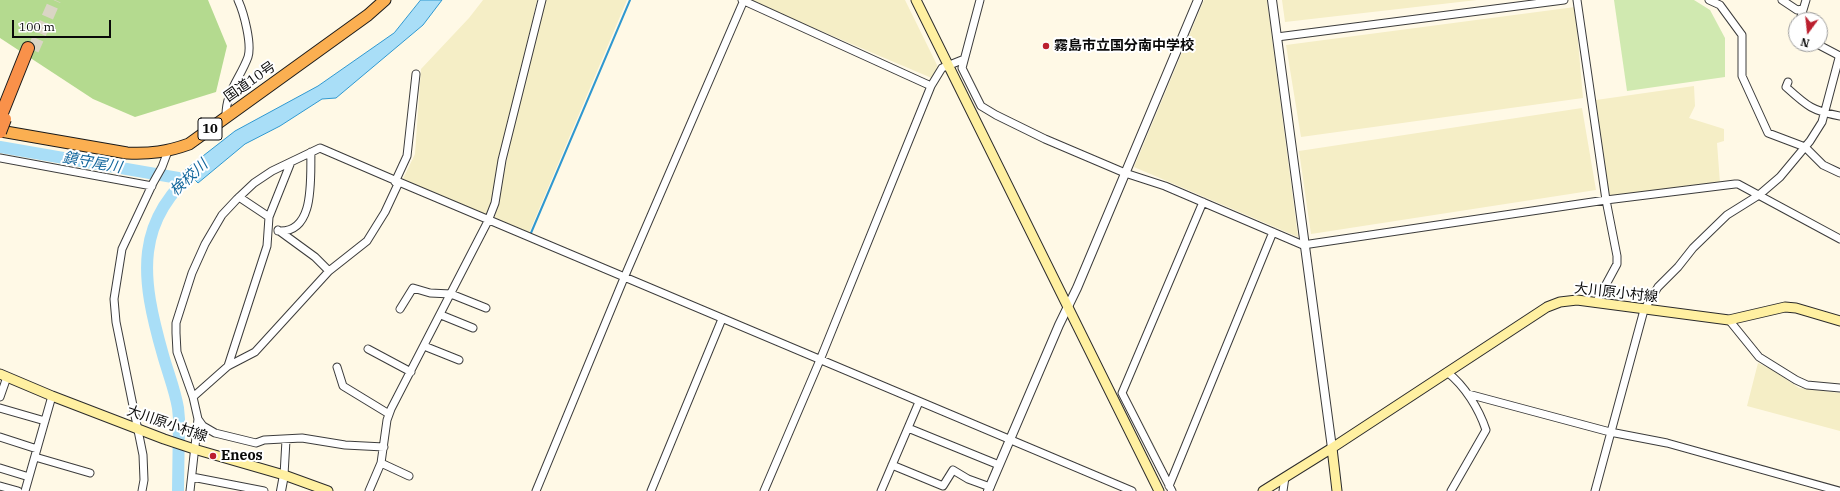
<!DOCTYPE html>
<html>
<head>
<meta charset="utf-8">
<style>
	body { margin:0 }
	#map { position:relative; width:1840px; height:491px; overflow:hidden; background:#fff9e6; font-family:"IBM Plex Serif",serif }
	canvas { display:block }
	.north { position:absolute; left:1788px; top:12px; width:40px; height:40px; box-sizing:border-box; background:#fff; border:1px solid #9d9d9d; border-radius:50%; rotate:195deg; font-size:11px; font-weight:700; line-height:16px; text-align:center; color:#090909 }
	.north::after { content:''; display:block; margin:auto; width:14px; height:18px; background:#bb1f2e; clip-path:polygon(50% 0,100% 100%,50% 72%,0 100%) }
	.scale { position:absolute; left:12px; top:20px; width:99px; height:18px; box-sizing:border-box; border:2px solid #090909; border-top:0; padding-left:5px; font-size:12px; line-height:14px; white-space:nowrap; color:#090909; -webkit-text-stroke:3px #fff; paint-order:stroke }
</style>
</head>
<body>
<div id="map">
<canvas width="1840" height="491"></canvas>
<div class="north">N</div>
<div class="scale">100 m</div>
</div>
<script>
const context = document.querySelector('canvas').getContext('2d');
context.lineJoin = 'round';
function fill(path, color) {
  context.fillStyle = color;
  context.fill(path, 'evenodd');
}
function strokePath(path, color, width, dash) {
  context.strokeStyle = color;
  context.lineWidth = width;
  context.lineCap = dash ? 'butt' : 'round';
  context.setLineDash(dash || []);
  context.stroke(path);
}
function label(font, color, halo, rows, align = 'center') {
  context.font = font + ' "IBM Plex Serif","Noto Sans JP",serif';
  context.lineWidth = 4;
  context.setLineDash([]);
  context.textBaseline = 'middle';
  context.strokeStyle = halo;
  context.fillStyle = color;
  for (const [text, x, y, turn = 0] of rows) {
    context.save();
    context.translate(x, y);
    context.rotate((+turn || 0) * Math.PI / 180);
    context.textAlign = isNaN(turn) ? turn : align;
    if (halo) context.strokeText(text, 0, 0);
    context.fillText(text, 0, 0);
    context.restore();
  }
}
const farmland = new Path2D(`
	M483,0H537L488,216L402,181L415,154L421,69L469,18Z
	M545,0H627L529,233L526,234L495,221V217L519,100Z
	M748,0H905L938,67L934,79Z
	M1204,0H1267L1298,237L1134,167Z
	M1282,0H1477L1285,22Z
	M1575,7L1583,98L1301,137L1286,45Z
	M1694,86L1695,106L1689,118L1724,129V141L1717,143L1720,183L1609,197L1596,100Z
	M1582,108L1596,190L1311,234L1299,151Z
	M1758,363L1771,369L1799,388L1840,393V431L1747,406Z`);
const green = new Path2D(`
	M1614,0H1694L1710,10L1725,38V77L1627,91Z`);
const forest = new Path2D(`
	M0,0H208L227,46L216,92L135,117L93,99L0,38Z`);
const water = new Path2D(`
	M421,0H442L423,25L336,98L322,99L280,126L245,144L198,183L185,170L235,131L318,86L394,33Z`);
const stream = new Path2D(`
	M531,233L630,0`);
const river = new Path2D(`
	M0,147L184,179
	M178,491L179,419L178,408C175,390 168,373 163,355C141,278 132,220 202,165`);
const motorwayTunnel = new Path2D(`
	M33,50L55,0`);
const minor = new Path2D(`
	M742,0L931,86
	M980,0L962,68L981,106L996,115L1045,139L1125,173L1165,186L1303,245L1606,200L1735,184H1738L1840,239
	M1577,0L1606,200L1617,256V264L1596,303
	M1709,0L1720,5L1742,35V76L1768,133L1805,147L1823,165L1840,173
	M1782,0L1797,10L1803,9
	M1800,20L1806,0
	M1277,37L1564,0
	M1788,82L1786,87C1807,106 1812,111 1840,116
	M226,118C225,92 240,79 248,57C252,44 244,13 238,0
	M0,158L152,186
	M395,182L407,156L416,74
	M239,197L269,217
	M278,230L315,257L329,271
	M278,231C316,234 310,177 311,152
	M400,309L413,288L430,293L451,294L486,308
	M441,315L473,328
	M1729,320L1759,357L1796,380L1807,385L1840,388
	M424,346L459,360
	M368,349L411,372
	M228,366L267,246L269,217L291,162
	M337,367L343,386L389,414
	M1447,372C1465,386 1479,409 1486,430L1451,491
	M1468,394L1610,432L1667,443L1839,491
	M0,397L7,377
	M193,397L228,366L255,352L329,271L367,241L385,212L399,182L1132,491
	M0,408L45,421
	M198,419L203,426L215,433L256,443L264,440L302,438L345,445L384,447
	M908,428L999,465
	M0,437L37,449
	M35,457L90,473
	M381,463L409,476
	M892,465L943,486L953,470L968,479L990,487
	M0,468L29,477
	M284,475L286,440
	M192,477L264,491
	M0,486L18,491
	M1169,486L1273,232
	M25,491L52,396
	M142,491L144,480L143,455L116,322L114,299L122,249L153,183L162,167L168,151
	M190,491L198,419L193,397L177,352L176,333V323L192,273L205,244L222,215L237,199L254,183L272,171L320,148L399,182
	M369,491L381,463L387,420L391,409L488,221L495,203L502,160L542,0
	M536,491L624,278L744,0
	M651,491L722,319
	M764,491L820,360L931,86L942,68L962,60
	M881,491L919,402
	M1172,491L1122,393L1203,202
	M1283,491L1285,477
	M1595,491L1644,310L1658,287L1678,267L1693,248L1727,215L1759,195L1780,177L1810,141L1822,122L1839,58L1838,55L1817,44`);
const tertiary = new Path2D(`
	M1272,0L1332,448
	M281,491L284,475
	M988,491L1059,325L1077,288L1198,0`);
const secondary = new Path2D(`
	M916,0L1159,491
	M0,374L52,396L164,439L194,449L284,475L328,491
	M1332,448L1337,491
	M1263,491L1332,448L1547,307L1560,302L1577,300L1729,320L1785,307L1796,308L1840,321`);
const trunk = new Path2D(`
	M0,131L127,153C150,154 167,152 189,144L368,15L385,0`);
const motorway = new Path2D(`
	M0,118L28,48`);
const motorwayBridge = new Path2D(`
	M0,132L5,119`);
const markers = [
	[1046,46,4,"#bb1f2e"],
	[213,456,4,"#bb1f2e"]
];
const shields = [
	[210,129,24]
];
const shieldNames = [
	["10",210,129]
];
const poiNames = [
	["霧島市立国分南中学校",1054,46],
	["Eneos",221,456]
];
const streetNames = [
	["国道10号",250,82,-35],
	["大川原小村線",1616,293,6],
	["大川原小村線",167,424,19]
];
const waterNames = [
	["鎮守尾川",92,163,10],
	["検校川",189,178,-43]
];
fill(farmland, '#f5eec6');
fill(green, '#d0e9b0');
fill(forest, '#b4da8f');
fill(water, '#a9def7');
strokePath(water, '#2f98d0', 1);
strokePath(stream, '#2f98d0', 2);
strokePath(river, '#a9def7', 12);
strokePath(motorwayTunnel, '#dad5c5', 12, [12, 6]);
strokePath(minor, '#3c3c3c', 9);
strokePath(tertiary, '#3c3c3c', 10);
strokePath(secondary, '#2b2b2b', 11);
strokePath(trunk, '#1a1a1a', 13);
strokePath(motorway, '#1a1a1a', 14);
strokePath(minor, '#fff', 7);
strokePath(tertiary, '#fff', 8);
strokePath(secondary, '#fff0a1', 9);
strokePath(trunk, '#fbaf51', 11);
strokePath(motorway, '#f9914a', 12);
strokePath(motorwayBridge, '#1a1a1a', 14, []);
strokePath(motorwayBridge, '#f9914a', 12);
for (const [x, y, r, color] of markers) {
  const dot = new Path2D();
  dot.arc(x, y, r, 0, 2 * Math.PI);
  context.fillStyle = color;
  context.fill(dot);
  strokePath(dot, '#fff', 1.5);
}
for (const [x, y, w] of shields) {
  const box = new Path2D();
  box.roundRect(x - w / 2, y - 11, w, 22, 3);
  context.fillStyle = '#fff';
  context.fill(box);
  strokePath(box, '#090909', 1);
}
label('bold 13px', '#090909', null, shieldNames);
label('bold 14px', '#090909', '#fff', poiNames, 'left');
label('14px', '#090909', '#fff', streetNames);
label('italic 15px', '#12669c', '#fff', waterNames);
</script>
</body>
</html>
